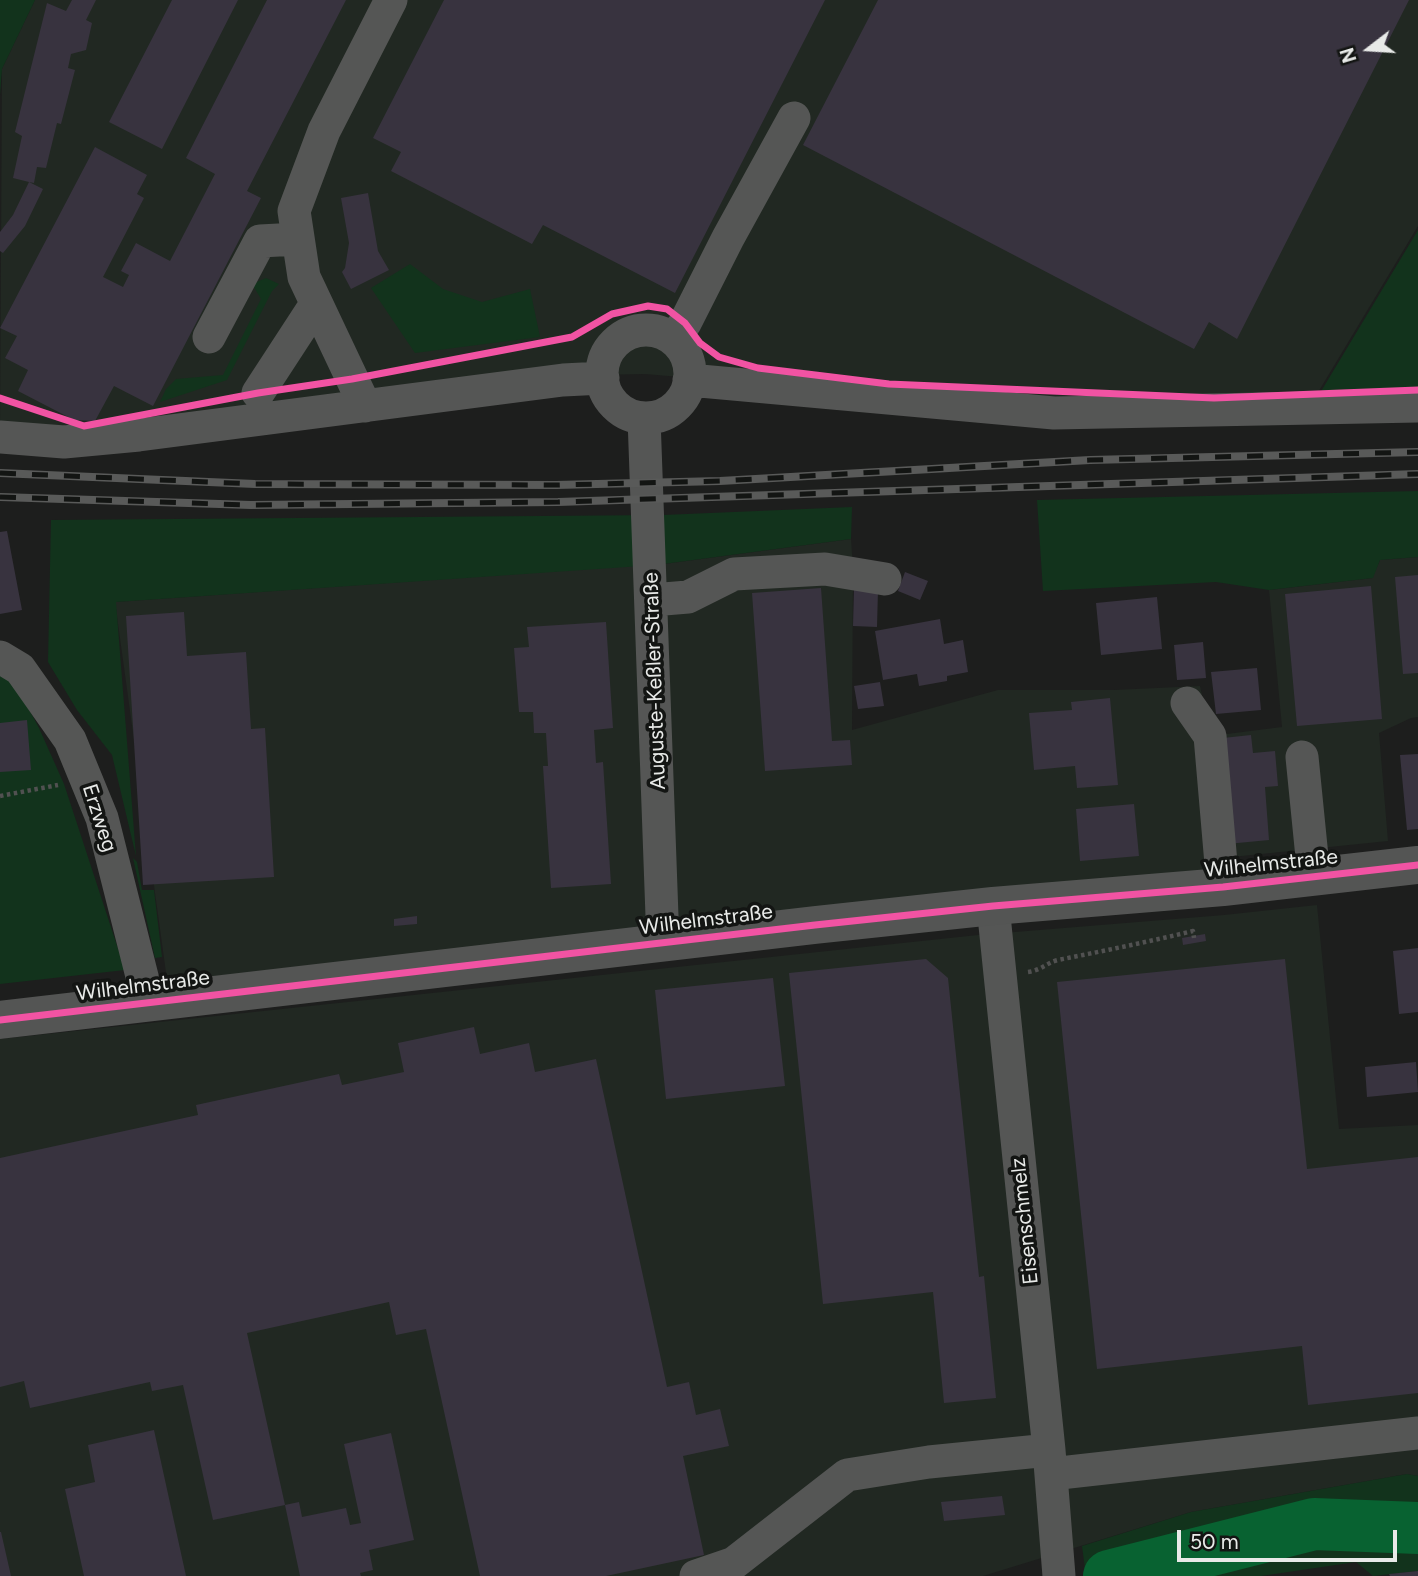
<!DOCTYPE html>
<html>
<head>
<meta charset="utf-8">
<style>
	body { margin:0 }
	#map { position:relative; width:1418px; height:1576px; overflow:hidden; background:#1d1e1d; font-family:Figtree,sans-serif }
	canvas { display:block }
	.north { position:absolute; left:1334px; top:14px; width:70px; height:70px; -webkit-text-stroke:5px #131513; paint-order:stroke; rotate:253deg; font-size:19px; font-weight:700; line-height:28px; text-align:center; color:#e8eae8 }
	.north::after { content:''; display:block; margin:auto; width:24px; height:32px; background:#e8eae8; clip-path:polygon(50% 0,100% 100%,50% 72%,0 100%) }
	.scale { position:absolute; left:1177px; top:1530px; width:220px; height:32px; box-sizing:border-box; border:4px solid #e8eae8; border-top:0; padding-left:9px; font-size:21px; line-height:24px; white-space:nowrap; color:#e8eae8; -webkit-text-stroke:5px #131513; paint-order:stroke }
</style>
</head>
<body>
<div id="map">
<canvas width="1418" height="1576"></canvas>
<div class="north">N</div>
<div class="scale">50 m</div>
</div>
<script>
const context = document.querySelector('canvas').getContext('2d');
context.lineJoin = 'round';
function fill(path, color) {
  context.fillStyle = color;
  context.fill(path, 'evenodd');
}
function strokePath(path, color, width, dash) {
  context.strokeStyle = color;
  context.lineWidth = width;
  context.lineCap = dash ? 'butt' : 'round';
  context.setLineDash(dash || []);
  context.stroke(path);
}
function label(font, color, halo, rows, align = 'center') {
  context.font = font + ' Figtree,sans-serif';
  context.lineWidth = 7;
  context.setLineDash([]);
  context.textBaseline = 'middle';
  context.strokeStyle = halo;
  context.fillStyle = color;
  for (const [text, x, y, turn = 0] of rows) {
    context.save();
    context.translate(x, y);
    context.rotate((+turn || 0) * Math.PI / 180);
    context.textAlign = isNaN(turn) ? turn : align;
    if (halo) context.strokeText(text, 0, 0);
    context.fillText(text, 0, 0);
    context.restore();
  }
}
const built = new Path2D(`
	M35,0H1418V226L1314,399L1053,409L645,374L545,376L421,393L0,432L2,69Z
	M851,539L853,569L852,730L998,690H1114L1200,686L1211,736L1282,727L1269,590L1372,578L1380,560L1418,557V717L1411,718L1379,733L1388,841L1222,858L1223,879L667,936L656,565Z
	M643,565L653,934L168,987L115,602Z
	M1317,905L1339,1129L1418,1125V1476L1407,1474L1191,1512L983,1576H0V1039L978,935L1224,915Z`);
const green = new Path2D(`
	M0,0H35L2,69L0,95Z
	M1418,230V398H1317Z
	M410,264L443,289L482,302L530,289L540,337L415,353L371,288Z
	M266,278L279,284L272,291L227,380L160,402L166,389L176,379L223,375L261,299L252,284Z
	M1418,491V557L1380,560L1373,578L1269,590L1216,582L1043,591L1037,500Z
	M852,507L851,539L656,565L116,602L136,856L112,755L77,710L48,662L51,520L663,515Z
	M0,676H11L39,728L64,784L125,970L0,984Z
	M133,858L137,862L142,890H154L162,957L155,958Z
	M1407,1474L1418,1476V1571L1373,1576L1356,1562L1261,1576H1086L1082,1546L1191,1512Z`);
const river = new Path2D(`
	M1109,1576L1314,1524L1418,1528`);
const building = new Path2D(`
	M72,0H96L86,20L92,23L86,50L71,54L68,68L75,70L61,124L57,123L46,168L37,167L34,183L29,182L43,189L25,226L3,253L0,251V232L13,215L29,182L13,178L22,136L15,132L47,3L66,11Z
	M172,0H238L162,149L109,122Z
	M267,0H346L247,191L261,198L153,406L114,386L95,421L74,420L18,391L28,370L5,358L17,336L0,328L95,147L147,175L137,194L144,198L103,277L123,287L129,275L121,271L136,243L170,261L215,174L186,158Z
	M444,0H825L675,293L543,225L532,244L391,171L401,152L373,138Z
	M878,0H1409L1237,339L1209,322L1194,349L803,145Z
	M368,193L378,251L389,270L351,289L342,272L345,268L349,243L341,198Z
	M7,531L22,610L0,614V532Z
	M905,572L928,581L920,600L898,591Z
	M1418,575V673L1403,674L1395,577Z
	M1371,586L1382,719L1297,726L1285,594Z
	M821,588L832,741L850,740L852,765L765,771L752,593Z
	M854,589L878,590L877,627L853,626Z
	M1157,597L1162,649L1101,655L1096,603Z
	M184,612L187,656L246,652L251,729L265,728L274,877L143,885L126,616Z
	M940,619L944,644L963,640L968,672L947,676V681L919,686L917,674L883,680L875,631Z
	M606,622L613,728L594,730L596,763L603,762L611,884L551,888L543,766H548L546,733H534L533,712H519L514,648L529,647L527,627Z
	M1203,642L1206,678L1177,680L1174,645Z
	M1257,668L1261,710L1216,714L1211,672Z
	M880,682L884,706L858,709L854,686Z
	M1110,698L1118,785L1077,788L1075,766L1034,770L1029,713L1072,710L1071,702Z
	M27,720L31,770L0,772V723Z
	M1251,735L1253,753L1275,751L1278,786L1265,787L1269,840L1227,844L1223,738Z
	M1418,754V829L1407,830L1400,755Z
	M1134,804L1139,856L1080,861L1076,809Z
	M417,916V924L394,926V919Z
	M1205,934L1206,941L1183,945L1182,938Z
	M1418,948V1012L1399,1014L1393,951Z
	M926,959L948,978L979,1277L984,1276L996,1398L944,1403L933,1292L823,1304L789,973Z
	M1285,959L1307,1169L1418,1157V1393L1308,1405L1302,1346L1097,1369L1057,982Z
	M773,978L785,1086L666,1099L655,990Z
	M474,1027L480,1054L529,1043L535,1072L596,1059L667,1387L689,1382L696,1415L720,1409L729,1446L683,1456L704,1555L606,1576H480L426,1329L396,1335L389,1302L247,1333L285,1505L213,1520L183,1385L152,1391L150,1382L30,1408L24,1381L0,1387V1158L198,1115L196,1105L339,1074L342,1085L404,1072L398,1043Z
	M1416,1062L1418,1092L1367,1097L1365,1067Z
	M154,1430L186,1576H84L65,1489L95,1482L88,1445Z
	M391,1433L414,1540L369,1550L373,1570L360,1573L361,1576H300L285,1505L299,1502L302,1517L346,1508L350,1525L361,1523L344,1444Z
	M1002,1496L1005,1515L944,1521L941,1502Z
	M0,1532H1L11,1576H0Z
	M1418,1571V1576H1390L1389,1574Z`);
const path = new Path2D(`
	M448,361L572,337L612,314L648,306L658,307
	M0,398L22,405
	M0,796L58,785
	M1028,972C1042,970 1046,963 1058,960C1103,951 1148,942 1193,931L1194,938`);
const minor = new Path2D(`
	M602 374a44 44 0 1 1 88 0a44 44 0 1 1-88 0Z
	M209,337L260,241L298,239
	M674,339L685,323L728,238L794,118
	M689,380L1054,413L1418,406
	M258,393L316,304
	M365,406L304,277L294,211L324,131L391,0
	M644,418L663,944
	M0,437L64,442L139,435L563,380L603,378
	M652,600L688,597L734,574L825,569L885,579
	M0,657L20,669L70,740L102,818L149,1004
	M1187,703L1210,736L1223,887
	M1302,757L1314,877
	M993,906L1049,1450L1059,1576
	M1051,1474L1418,1433
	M696,1576L734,1563L847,1475L929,1462L1049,1450`);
const major = new Path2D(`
	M0,1020L815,925L993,906L1223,887L1418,865`);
const rail = new Path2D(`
	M0,473L255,484L556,485L720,481L1090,460L1418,452
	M0,497L251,505L558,502L1418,474`);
const cycleway = new Path2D(`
	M0,398L84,426L258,393L352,379L572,337L612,314L648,306L667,309L685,323L700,343L719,357L758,368L889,384L1214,398L1418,390
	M0,1020L815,925L993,906L1223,887L1418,865`);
const streetNames = [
	["Auguste-Keßler-Straße",655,681,-92],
	["Erzweg",99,818,72],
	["Wilhelmstraße",1271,864,-6],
	["Wilhelmstraße",706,920,-7],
	["Wilhelmstraße",143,986,-7],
	["Eisenschmelz",1025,1221,-96]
];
fill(built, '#212822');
fill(green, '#12331c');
strokePath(river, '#086231', 52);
fill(building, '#38333f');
strokePath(path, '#515151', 4.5, [3.5, 3.5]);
strokePath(minor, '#555655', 33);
strokePath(major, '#545554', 38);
strokePath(rail, '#595a59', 8);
strokePath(rail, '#131513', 5, [16]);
strokePath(cycleway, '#f153a3', 7);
label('21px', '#e8eae8', '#131513', streetNames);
</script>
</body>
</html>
